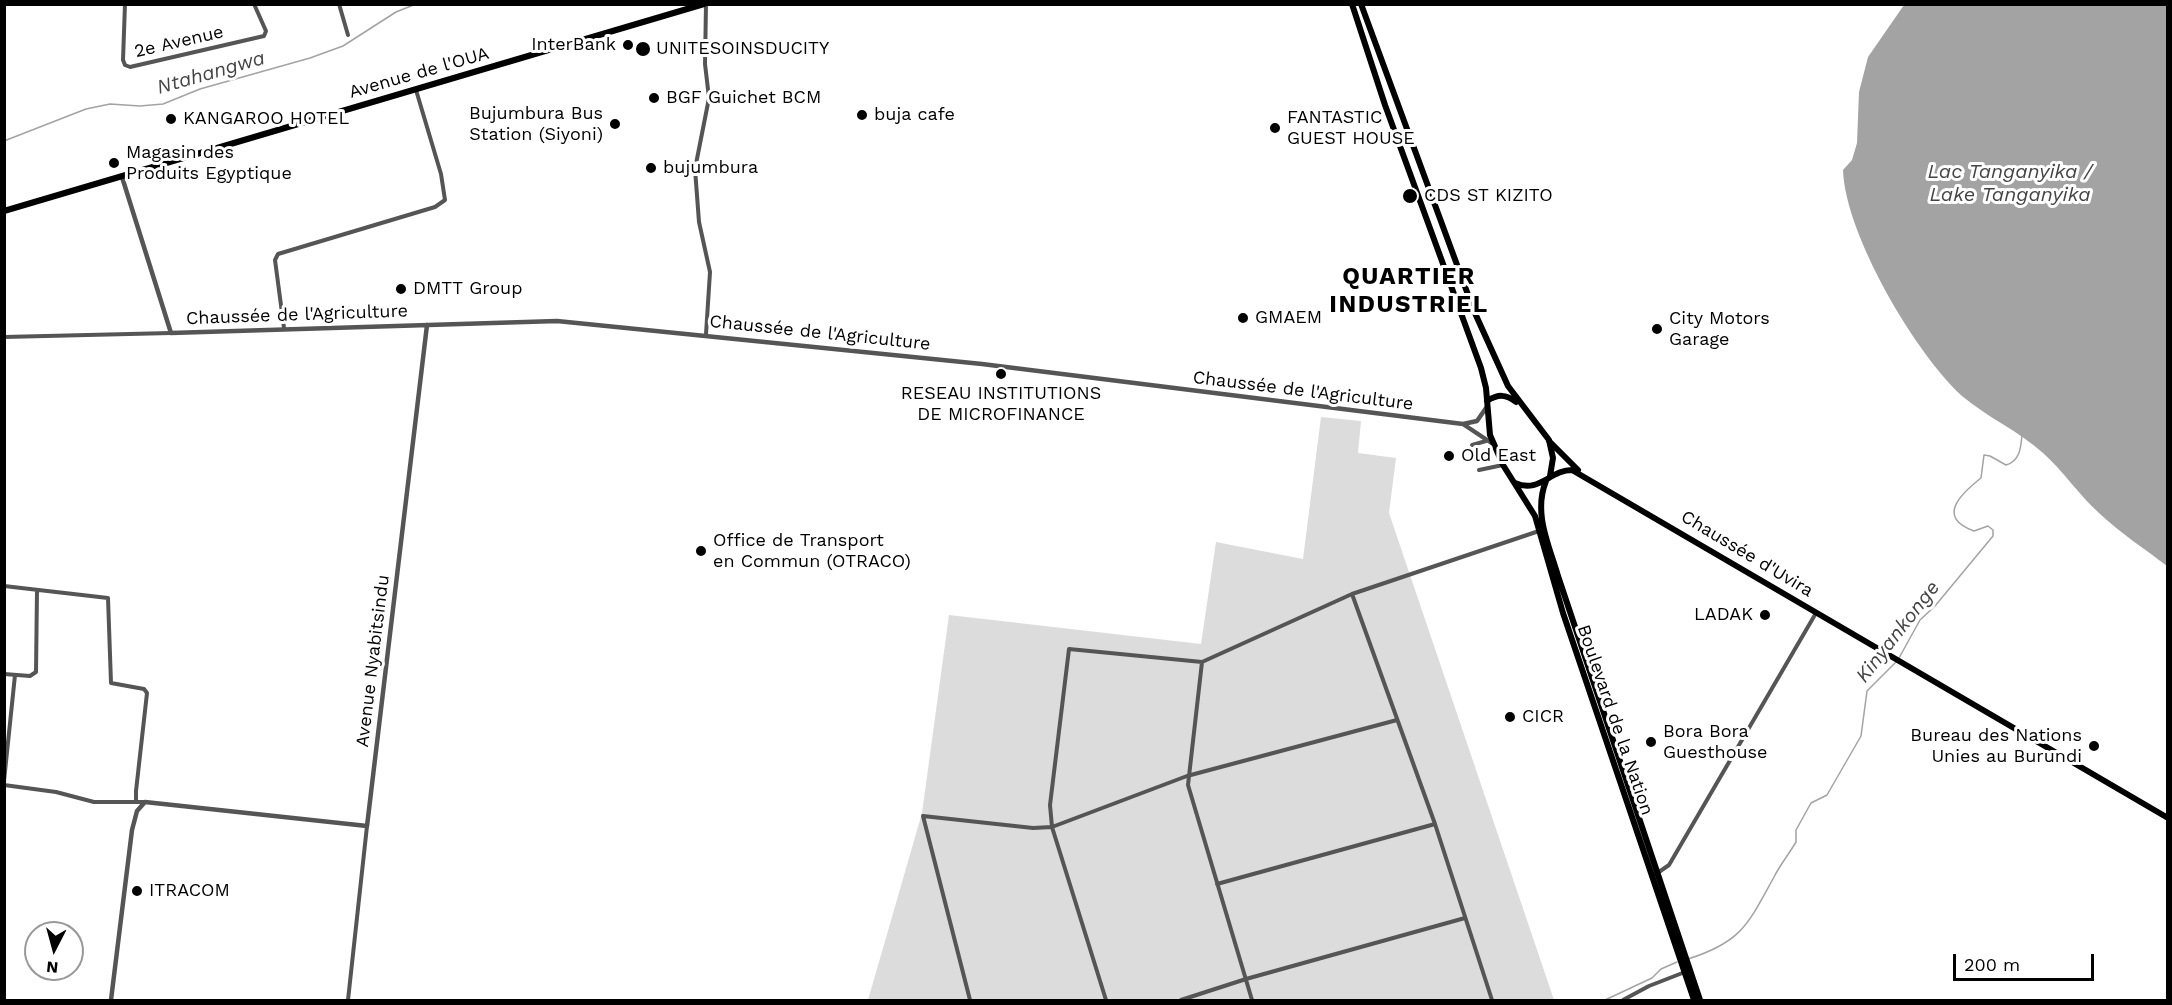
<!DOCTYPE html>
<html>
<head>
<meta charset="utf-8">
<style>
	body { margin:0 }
	#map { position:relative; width:2172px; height:1005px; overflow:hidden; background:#fff; font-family:"Work Sans",sans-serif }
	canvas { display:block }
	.frame { position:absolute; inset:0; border:6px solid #000; pointer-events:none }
	.north { position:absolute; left:24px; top:921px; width:60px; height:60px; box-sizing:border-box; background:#fff; border:2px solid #999; border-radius:50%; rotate:186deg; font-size:16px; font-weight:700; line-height:24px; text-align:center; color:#000 }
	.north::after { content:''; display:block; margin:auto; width:21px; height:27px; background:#000; clip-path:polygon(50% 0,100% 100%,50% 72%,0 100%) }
	.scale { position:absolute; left:1953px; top:954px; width:141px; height:27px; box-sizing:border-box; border:3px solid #000; border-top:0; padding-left:8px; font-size:18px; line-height:21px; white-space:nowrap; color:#000; -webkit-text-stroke:4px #fff; paint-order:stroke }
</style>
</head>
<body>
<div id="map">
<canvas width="2172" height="1005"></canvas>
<div class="frame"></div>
<div class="north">N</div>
<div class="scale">200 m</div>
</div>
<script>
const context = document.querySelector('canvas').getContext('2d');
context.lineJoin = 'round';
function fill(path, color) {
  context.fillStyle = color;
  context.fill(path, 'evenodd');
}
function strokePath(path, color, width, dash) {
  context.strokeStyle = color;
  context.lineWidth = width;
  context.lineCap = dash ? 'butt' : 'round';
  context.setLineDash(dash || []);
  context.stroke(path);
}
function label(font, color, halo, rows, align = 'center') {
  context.font = font + ' "Work Sans",sans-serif';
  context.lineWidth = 6;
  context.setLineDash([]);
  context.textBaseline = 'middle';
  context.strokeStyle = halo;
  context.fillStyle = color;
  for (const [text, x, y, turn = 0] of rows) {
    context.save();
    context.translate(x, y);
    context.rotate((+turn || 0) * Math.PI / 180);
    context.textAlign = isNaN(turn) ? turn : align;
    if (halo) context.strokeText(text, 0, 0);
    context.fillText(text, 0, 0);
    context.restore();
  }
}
const green = new Path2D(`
	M1321,417L1361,421L1358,453L1396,458L1389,513L1554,1000H868L922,813L949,615L1201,644L1216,542L1303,559Z`);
const water = new Path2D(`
	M1904,5H2167V566C2145,549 2120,533 2099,513C2079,495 2064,472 2043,453C2019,431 1988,418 1962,396C1915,353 1845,234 1843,170L1852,160L1857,143L1859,92L1868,57Z`);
const stream = new Path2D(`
	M4,141L86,109L110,104L140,106L163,104L200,89L310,58L343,46L396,12L416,4
	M1899,658L1920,620L1935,606L1993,536V530L1988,526L1974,531C1935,517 1962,493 1981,478L1984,455L1990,456L2006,465C2020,461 2021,447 2022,435
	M1688,959C1742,942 1748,924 1774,877C1780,865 1789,854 1796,842V830L1811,803L1827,795L1861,736L1867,691L1896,662
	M1605,1000L1652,978L1661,969L1677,962`);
const minor = new Path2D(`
	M125,4L123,60L125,65L130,67L264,36L266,31L254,4
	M339,4L348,35
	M706,4L705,64L709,98L695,169L699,222L710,272L706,334
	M284,328L275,260L278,254L435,207L445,200L441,174L416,90
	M4,337L171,333
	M1472,445L1486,441
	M1479,470L1503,465
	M4,586L108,598L111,683L144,689L147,693L136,791V802H145
	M1352,594L1435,824L1492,1000
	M1202,662L1188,785L1252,1000
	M4,674L30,676L36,672L37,590
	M4,781L15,675
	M4,785L56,792L94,802H136
	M1656,874L1669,865L1816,613
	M1217,884L1435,824
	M348,1000L367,826
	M970,1000L923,816L1033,828L1052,827L1187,776L1397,720
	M1106,1000L1052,827L1050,805L1069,649L1202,662L1352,594L1539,531
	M1181,1000L1246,979L1465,918
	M1623,1000L1649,986L1685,972`);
const tertiary = new Path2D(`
	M122,177L171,333L557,321L982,364L1463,424L1477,421L1486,408
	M1463,424L1493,444
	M111,1000L132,830L137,811L145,802L367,826L427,325`);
const primary = new Path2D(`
	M1352,4L1385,105L1481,368L1486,388L1490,435L1503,465L1535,516L1563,613L1694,1000
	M1361,4L1474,311L1508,386L1549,440L1553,458L1550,476
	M4,211L704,4
	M1487,401C1498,394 1506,394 1516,402
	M1549,441L1578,470
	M1546,481C1533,513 1549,545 1558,576L1700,1000
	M1515,483C1539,494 1550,470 1572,470L2168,818`);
const markers = [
	[628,45,6,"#000"],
	[643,49,8,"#000"],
	[654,98,6,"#000"],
	[862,115,6,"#000"],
	[171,119,6,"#000"],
	[615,124,6,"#000"],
	[1275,128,6,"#000"],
	[114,163,6,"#000"],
	[651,168,6,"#000"],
	[1410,196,8,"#000"],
	[401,289,6,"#000"],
	[1243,318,6,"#000"],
	[1657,329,6,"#000"],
	[1001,374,6,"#000"],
	[1449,456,6,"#000"],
	[701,551,6,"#000"],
	[1765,615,6,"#000"],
	[1510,717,6,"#000"],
	[1651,742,6,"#000"],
	[2094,746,6,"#000"],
	[137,891,6,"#000"]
];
const streetNames = [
	["2e Avenue",179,42,-13],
	["Avenue de l'OUA",419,73,-16],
	["Chaussée de l'Agriculture",297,315,-2],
	["Chaussée de l'Agriculture",820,333,6],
	["Chaussée de l'Agriculture",1303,391,7],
	["Chaussée d'Uvira",1747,554,31],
	["Avenue Nyabitsindu",373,661,-83],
	["Boulevard de la Nation",1615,720,71]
];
const poiNames = [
	["InterBank",616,45,"right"],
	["UNITESOINSDUCITY",656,49],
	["BGF Guichet BCM",666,98],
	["Bujumbura Bus",603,114,"right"],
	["Station (Siyoni)",603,135,"right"],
	["buja cafe",874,115],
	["FANTASTIC",1287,118],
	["GUEST HOUSE",1287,139],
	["KANGAROO HOTEL",183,119],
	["Magasin des",126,153],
	["Produits Egyptique",126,174],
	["bujumbura",663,168],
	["CDS ST KIZITO",1424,196],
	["DMTT Group",413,289],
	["GMAEM",1255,318],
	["City Motors",1669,319],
	["Garage",1669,340],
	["RESEAU INSTITUTIONS",1001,394,"center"],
	["DE MICROFINANCE",1001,415,"center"],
	["Old East",1461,456],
	["Office de Transport",713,541],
	["en Commun (OTRACO)",713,562],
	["LADAK",1753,615,"right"],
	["CICR",1522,717],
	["Bora Bora",1663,732],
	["Guesthouse",1663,753],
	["Bureau des Nations",2082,736,"right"],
	["Unies au Burundi",2082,757,"right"],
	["ITRACOM",149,891]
];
const waterNames = [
	["Ntahangwa",211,73,-16],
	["Lac Tanganyika /",2010,172],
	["Lake Tanganyika",2010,195],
	["Kinyankonge",1898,632,-52]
];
const districtNames = [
	["QUARTIER",1409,277],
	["INDUSTRIEL",1409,305]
];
fill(green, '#dcdcdc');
fill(water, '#a3a3a3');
strokePath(stream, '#a3a3a3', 1.5);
strokePath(minor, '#555', 4);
strokePath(tertiary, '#555', 4.5);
strokePath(primary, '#000', 6);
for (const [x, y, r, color] of markers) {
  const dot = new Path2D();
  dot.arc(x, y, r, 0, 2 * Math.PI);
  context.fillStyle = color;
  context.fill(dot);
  strokePath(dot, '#fff', 2);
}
label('18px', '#000', '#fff', streetNames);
label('18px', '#000', '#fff', poiNames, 'left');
label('italic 20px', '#444', '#fff', waterNames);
context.letterSpacing = '1.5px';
label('bold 24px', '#000', '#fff', districtNames);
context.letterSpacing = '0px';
</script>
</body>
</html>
